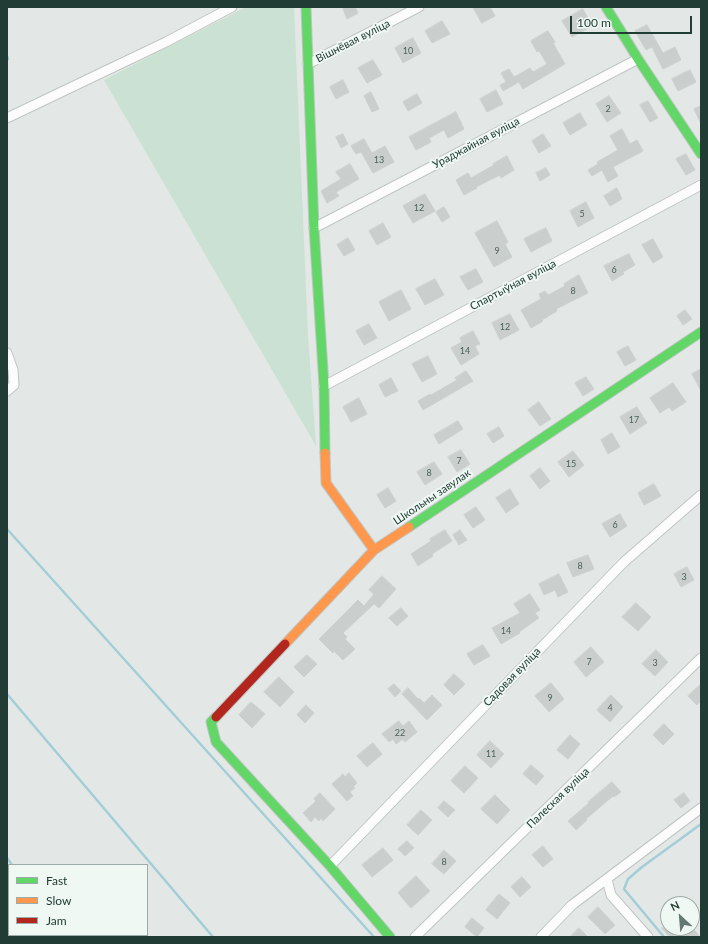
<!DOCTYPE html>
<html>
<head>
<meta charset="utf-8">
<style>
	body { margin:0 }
	#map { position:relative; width:708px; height:944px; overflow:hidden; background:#e3e8e6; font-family:Lato,sans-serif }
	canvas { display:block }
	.frame { position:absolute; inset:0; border:8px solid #213b35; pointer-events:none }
	.legend { position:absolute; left:8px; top:864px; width:140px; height:72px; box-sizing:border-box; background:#f0f8f4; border:1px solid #9daca8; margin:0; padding:5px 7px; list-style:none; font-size:12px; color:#213b35 }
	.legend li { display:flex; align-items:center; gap:8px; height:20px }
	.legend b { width:20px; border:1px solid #9daca8 }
	.north { position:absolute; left:660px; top:896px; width:40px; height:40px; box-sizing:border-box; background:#f0f8f4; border:1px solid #9daca8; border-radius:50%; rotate:334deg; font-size:11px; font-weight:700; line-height:16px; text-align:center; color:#213b35 }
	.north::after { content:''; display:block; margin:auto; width:14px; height:18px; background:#657873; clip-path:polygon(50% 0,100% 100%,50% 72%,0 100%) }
	.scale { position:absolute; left:570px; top:16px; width:122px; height:18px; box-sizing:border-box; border:2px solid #213b35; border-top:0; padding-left:5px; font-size:12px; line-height:14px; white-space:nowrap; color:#213b35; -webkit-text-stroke:3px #f0f8f4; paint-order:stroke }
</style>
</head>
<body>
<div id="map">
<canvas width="708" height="944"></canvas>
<div class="frame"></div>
<ul class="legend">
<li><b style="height:5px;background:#63d668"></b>Fast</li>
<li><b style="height:5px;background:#ff974d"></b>Slow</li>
<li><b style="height:5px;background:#b3261e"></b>Jam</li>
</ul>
<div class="north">N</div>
<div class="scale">100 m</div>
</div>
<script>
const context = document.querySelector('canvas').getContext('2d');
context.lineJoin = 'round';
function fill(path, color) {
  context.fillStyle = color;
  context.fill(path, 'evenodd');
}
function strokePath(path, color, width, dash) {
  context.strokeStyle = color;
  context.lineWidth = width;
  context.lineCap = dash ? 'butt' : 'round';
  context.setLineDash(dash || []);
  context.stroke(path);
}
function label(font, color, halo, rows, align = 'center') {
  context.font = font + ' Lato,sans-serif';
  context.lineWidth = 4;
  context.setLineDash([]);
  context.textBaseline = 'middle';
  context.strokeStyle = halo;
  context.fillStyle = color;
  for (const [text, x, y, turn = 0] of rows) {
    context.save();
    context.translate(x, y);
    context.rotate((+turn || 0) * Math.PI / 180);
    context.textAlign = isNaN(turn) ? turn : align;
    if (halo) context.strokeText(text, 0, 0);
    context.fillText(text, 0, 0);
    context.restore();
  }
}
const green = new Path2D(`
	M246,7H294L308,335L316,446L104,80Z`);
const stream = new Path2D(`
	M7,56L8,59
	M7,529L374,937
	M7,694L213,937
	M7,858L12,865
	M69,935L70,937
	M664,937L624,889L628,879L642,867L701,824`);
const building = new Path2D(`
	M346,7H355L358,13L347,19L343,9Z
	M473,7H490L495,16L482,23Z
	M583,9L592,26L572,37L562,21Z
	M442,21L450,34L432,43L425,31Z
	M647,25L663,53L675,47L681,60L663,69L652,47L646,50L635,31Z
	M548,31L555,42L553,43L565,64L523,89L519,82L503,91L500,85L506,82L501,73L509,69L514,77L530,68L533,72L547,64L539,51L537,52L531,41Z
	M413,38L421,53L403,63L395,48Z
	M373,60L382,75L367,83L358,68Z
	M690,70L696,82L678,91L672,79Z
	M343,80L349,92L336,99L330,87Z
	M496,90L503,104L487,112L480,99Z
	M371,92L379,109L372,112L364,96Z
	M417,94L422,103L408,111L403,102Z
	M609,96L621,113L607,122L596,104Z
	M648,101L658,118L650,122L640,105Z
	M701,106V124L694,109Z
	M456,112L464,129L448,138L444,130L429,138L431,142L416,150L409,137Z
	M580,113L587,125L570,135L563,123Z
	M622,129L630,144L637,140L643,151L613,167L618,176L608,182L602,170L592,176L588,170L598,164L597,162L618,150L610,136Z
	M343,134L348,144L341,148L336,137Z
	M543,134L551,146L539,153L532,141Z
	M364,139L372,153L385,146L394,162L373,173L361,152L356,154L351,146Z
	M686,154L695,170L686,175L676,159Z
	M507,156L514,170L501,178L500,175L476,187L477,188L464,195L456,180L468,173L471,178L494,165L493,164Z
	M350,164L359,179L336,192L339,196L327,203L321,191L341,179L336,172Z
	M546,168L550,175L540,181L536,173Z
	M617,188L622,199L610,206L604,196Z
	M425,194L435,211L413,223L403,206Z
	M586,202L594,218L578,227L570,211Z
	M444,207L450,217L442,222L436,212Z
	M497,221L508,242L505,244L512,257L494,267L475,233Z
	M383,223L391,237L377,245L369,231Z
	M546,228L552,241L531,252L524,239Z
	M348,238L355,250L344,256L337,245Z
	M653,239L663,257L653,263L642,245Z
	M629,254L635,265L623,272L624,274L612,281L604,266Z
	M476,269L483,282L468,290L460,277Z
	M579,275L588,293L556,309L557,311L542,320L543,321L531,328L521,310L541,299L539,294L545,291L548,295L565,286L564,284Z
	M435,279L444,295L425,305L416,289Z
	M401,290L411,309L389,321L379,302Z
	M685,310L692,319L683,325L677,316Z
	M510,314L519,330L500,340L492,323Z
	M369,324L377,338L364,345L356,331Z
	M473,331L480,344L475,346L479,354L461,365L451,348L462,342L460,338Z
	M628,346L636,360L625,366L617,352Z
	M428,356L437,374L422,382L412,364Z
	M701,369V391L692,374Z
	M466,371L473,381L423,410L418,401L430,394L431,395L457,380L455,378Z
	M586,377L594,389L583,396L575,383Z
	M391,378L398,391L385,397L379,385Z
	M673,383L686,402L672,411L669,407L660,413L650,398Z
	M359,398L367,414L351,422L343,407Z
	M539,402L551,419L540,426L528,410Z
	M637,407L647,423L630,434L620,417Z
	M458,421L463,429L439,444L434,435Z
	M499,427L504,436L493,443L487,434Z
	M612,433L620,447L608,454L601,440Z
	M461,450L470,464L457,472L448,457Z
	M573,451L584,465L569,477L558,462Z
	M434,462L442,474L425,485L417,472Z
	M540,468L550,481L540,489L530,476Z
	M654,484L661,496L644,505L638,493Z
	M388,488L396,501L385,508L377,495Z
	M510,489L519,504L506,513L496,498Z
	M476,507L485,520L473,528L464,515Z
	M620,514L627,526L610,537L602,524Z
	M445,530L452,541L432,554L433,556L418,566L411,554L431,541L430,539Z
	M460,530L467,540L459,545L453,535Z
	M588,555L594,569L573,577L567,563Z
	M687,567L694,580L681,587L674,574Z
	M559,574L568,592L558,597L555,590L544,595L539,584Z
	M382,576L396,589L379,608L374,604L343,633L347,637L345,639L355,649L343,660L334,651L333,653L319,639L358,600L364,606L374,594L369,590Z
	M530,594L540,610L535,613L539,618L519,632L520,633L501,644L492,628L520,613L514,604Z
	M636,603L651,617L638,631L622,617Z
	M401,608L408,616L397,626L389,618Z
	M483,645L490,656L474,665L467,654Z
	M591,647L604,662L586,677L574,662Z
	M656,650L668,662L655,676L642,664Z
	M307,655L317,664L304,677L294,667Z
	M454,674L465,684L454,695L444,685Z
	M279,677L294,692L280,707L264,692Z
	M551,683L564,699L549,712L535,696Z
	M394,684L401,691L395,697L388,689Z
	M701,684V701L697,705L688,696Z
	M408,688L418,699L419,698L424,703L432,695L442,705L427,720L402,694Z
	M611,695L623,707L610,722L597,710Z
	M251,702L265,714L252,728L239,715Z
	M306,705L314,713L305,723L297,715Z
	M399,721L403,726L409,721L417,732L405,742L403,739L396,744L393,739L389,742L382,734Z
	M664,724L674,734L663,745L653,735Z
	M570,735L580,744L568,759L557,750Z
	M490,741L504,754L491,768L477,755Z
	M373,743L382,754L367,767L357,756Z
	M531,765L544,776L536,785L523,774Z
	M465,766L478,778L464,793L451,781Z
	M349,773L357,783L353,787L355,788L350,792L353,796L347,801L332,784L343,774L345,777Z
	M612,782L621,792L614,797L613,796L586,819L587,820L576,830L568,821L589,803L588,802Z
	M320,793L335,809L323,821L321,818L319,821L315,817L311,822L303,813L316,801L314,799Z
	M684,793L690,801L681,808L674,800Z
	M495,795L510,810L497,824L481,809Z
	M444,801L455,810L448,817L438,808Z
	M421,810L432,820L418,835L407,825Z
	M407,841L414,848L405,856L398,849Z
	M543,846L553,859L543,867L532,855Z
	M383,848L393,860L372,877L362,865Z
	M444,850L456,861L444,874L432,864Z
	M416,876L430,891L411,908L398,893Z
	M522,877L531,887L520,897L511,887Z
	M499,894L510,903L497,919L486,910Z
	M598,907L615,925L605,934L588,917Z
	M472,918L484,928L477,937L465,927Z
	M692,927L700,937H680L692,928Z
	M579,928L588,937H570Z
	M662,928H675L678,932L671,937H670Z`);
const street = new Path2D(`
	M308,64L419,7
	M7,118L166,42L232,7
	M314,228L638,59
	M7,353L13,370L14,385L7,391
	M324,386L701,185
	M330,866L624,562L701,495
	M607,879L611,895L648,937
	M415,937L701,658
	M541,937L572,905L701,808`);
const fast = new Path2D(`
	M306,7L314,228L324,386L325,453
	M606,7L638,59L701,154
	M409,527L701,332
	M216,717L211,722L216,742L330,866L390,937`);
const slow = new Path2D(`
	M325,453L326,483L374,550
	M285,644L374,550L409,527`);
const jam = new Path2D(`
	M216,717L285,644`);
const numberNames = [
	["10",408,51],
	["2",608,109],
	["13",379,160],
	["12",419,208],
	["5",582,214],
	["9",497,251],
	["6",614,270],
	["8",573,291],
	["12",505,327],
	["14",465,351],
	["17",634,420],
	["7",459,461],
	["15",571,464],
	["8",429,473],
	["6",615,525],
	["8",580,566],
	["3",684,577],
	["14",506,631],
	["7",589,662],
	["3",655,663],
	["9",550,698],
	["4",610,708],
	["22",400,733],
	["11",491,754],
	["8",444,862]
];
const streetNames = [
	["Вішнёвая вуліца",353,41,-27],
	["Ураджайная вуліца",476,143,-28],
	["Спартыўная вуліца",513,285,-28],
	["Школьны завулак",432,497,-34],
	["Садовая вуліца",512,677,-46],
	["Палеская вуліца",558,798,-44]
];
fill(green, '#cbe1d3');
strokePath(stream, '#a3cdd7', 2.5);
fill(building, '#cacfcd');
strokePath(building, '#cbd1cf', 1);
strokePath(street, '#c0c5c3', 11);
strokePath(fast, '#bfc6c3', 11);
strokePath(slow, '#bfc6c3', 11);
strokePath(jam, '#bfc6c3', 11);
strokePath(street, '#fbfcfb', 9);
strokePath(fast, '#63d668', 9);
strokePath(slow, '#ff974d', 9);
strokePath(jam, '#b3261e', 9);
label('9px', '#4c615c', null, numberNames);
label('11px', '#213b35', '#f0f8f4', streetNames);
</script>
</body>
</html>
